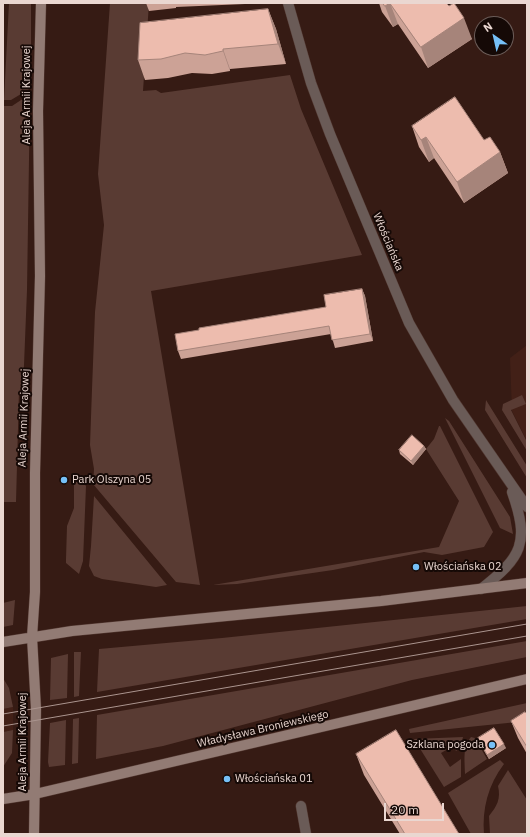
<!DOCTYPE html>
<html>
<head>
<meta charset="utf-8">
<style>
	body { margin:0 }
	#map { position:relative; width:530px; height:837px; overflow:hidden; background:#361b14; font-family:"IBM Plex Sans",sans-serif }
	canvas { display:block }
	.frame { position:absolute; inset:0; border:4px solid #ead7d1; pointer-events:none }
	.north { position:absolute; left:474px; top:16px; width:40px; height:40px; box-sizing:border-box; background:#150906; border:1px solid #6a5b57; border-radius:50%; rotate:326deg; font-size:11px; font-weight:700; line-height:16px; text-align:center; color:#ead7d1 }
	.north::after { content:''; display:block; margin:auto; width:14px; height:18px; background:#76c0f7; clip-path:polygon(50% 0,100% 100%,50% 72%,0 100%) }
	.scale { position:absolute; left:384px; top:803px; width:60px; height:18px; box-sizing:border-box; border:2px solid #ead7d1; border-top:0; padding-left:5px; font-size:12px; line-height:14px; white-space:nowrap; color:#ead7d1; -webkit-text-stroke:3px #150906; paint-order:stroke }
</style>
</head>
<body>
<div id="map">
<canvas width="530" height="837"></canvas>
<div class="frame"></div>
<div class="north">N</div>
<div class="scale">20 m</div>
</div>
<script>
const context = document.querySelector('canvas').getContext('2d');
context.lineJoin = 'round';
function fill(path, color) {
  context.fillStyle = color;
  context.fill(path, 'evenodd');
}
function strokePath(path, color, width, dash) {
  context.strokeStyle = color;
  context.lineWidth = width;
  context.lineCap = dash ? 'butt' : 'round';
  context.setLineDash(dash || []);
  context.stroke(path);
}
function label(font, color, halo, rows, align = 'center') {
  context.font = font + ' "IBM Plex Sans",sans-serif';
  context.lineWidth = 4;
  context.setLineDash([]);
  context.textBaseline = 'middle';
  context.strokeStyle = halo;
  context.fillStyle = color;
  for (const [text, x, y, turn = 0] of rows) {
    context.save();
    context.translate(x, y);
    context.rotate((+turn || 0) * Math.PI / 180);
    context.textAlign = isNaN(turn) ? turn : align;
    if (halo) context.strokeText(text, 0, 0);
    context.fillText(text, 0, 0);
    context.restore();
  }
}
const built = new Path2D(`
	M527,345V441L512,411L510,358Z
	M13,707V730L3,732V709Z`);
const green = new Path2D(`
	M9,3H31V88L11,100H4Z
	M110,3H149L143,91L156,90L161,93L290,75L301,109L362,255L151,291L200,585L176,582L93,484L94,469L90,445L92,389L95,312L104,225L98,174Z
	M30,94L27,290L23,390L19,391L16,502H3V106H12Z
	M522,395L526,404L511,410L527,442V451L502,410L503,404Z
	M486,400L527,466V478L485,410Z
	M445,418L449,421L510,517L513,534L500,528Z
	M439,426H440L493,532L484,547L442,555L424,552L333,570L237,584L213,585L439,547L459,501L426,449L434,439Z
	M76,473L86,486L83,561L79,574L66,563V559L67,526L74,508V475Z
	M94,496L167,585L156,587L102,579L94,576L89,566L91,546Z
	M15,600L13,625L3,627V603Z
	M527,606V619L97,692L99,649L222,638Z
	M527,641V657L412,680L163,746L96,759L97,715Z
	M74,652H81L79,696L74,697Z
	M68,654L67,698L50,700L51,658Z
	M3,678L9,688L13,707L3,709Z
	M527,703V721L410,733L409,729Z
	M79,718L78,763L72,764L73,719Z
	M66,720L65,765L49,767L48,762L50,723Z
	M13,730L12,753L3,767V732Z
	M463,737L460,748L456,751L453,746L441,753L450,767L461,759V777L444,787L414,739Z
	M471,737L475,738L487,759L465,774C465,762 462,747 471,737Z
	M500,760L504,764C488,785 482,809 484,834H471L448,793Z
	M508,770L527,800V834H490L489,816C497,806 501,799 498,786Z`);
const minor = new Path2D(`
	M288,3L311,83L330,134L409,323L453,400L527,507
	M481,589C522,557 530,543 512,492
	M301,806L306,834`);
const secondary = new Path2D(`
	M3,642L72,631L381,601L527,583
	M3,799L35,794L527,679
	M34,834L36,709L32,637L35,592V473L40,276L38,111L41,3`);
const tram = new Path2D(`
	M3,714L527,624
	M3,726L527,636`);
const wall = new Path2D(`
	M146,3H268L176,7V8L149,11Z
	M379,3H446L472,39L428,68L398,24L393,27L382,12Z
	M268,9L276,29L286,64L230,69V71L212,74L192,73L168,78L145,80L138,60Z
	M412,126L484,140L500,152L508,173L464,203L434,158L429,162L419,147Z
	M362,289L365,296L373,341L335,348L331,334L181,359L178,351L326,307Z
	M424,446L426,449L413,465L400,454L399,450Z
	M527,714V754L518,738L511,721Z
	M478,738L506,748L489,759L479,742Z
	M356,754L459,834H400L364,775Z`);
const shadedWall = new Path2D(`
	M390,3L398,24L393,27L385,6Z
	M268,9L276,29L286,64L278,44Z
	M464,18L472,39L428,68L421,47Z
	M223,49L230,69V71L223,51Z
	M426,137L434,158L429,162L421,140Z
	M500,152L508,173L464,203L457,182Z
	M362,289L365,296L373,341L370,334Z
	M424,446L426,449L413,465L411,461Z
	M504,744L506,748L489,759L487,755Z`);
const building = new Path2D(`
	M383,3H390L385,6Z
	M390,3H446L449,6L454,3L464,18L421,47Z
	M268,9L278,44L223,49V51L205,55L185,53L161,59L138,60L140,23Z
	M455,97L484,140L490,137L500,152L457,182L426,137L421,140L412,126Z
	M362,289L370,334L332,340L329,326L178,351L175,334L199,330V328L326,307L324,295Z
	M412,435L424,446L411,461L399,450Z
	M525,712L527,714V747L511,721Z
	M494,728L504,744L487,755L478,738Z
	M396,730L459,834H405L356,754Z`);
const markers = [
	[64,480,4,"#76c0f7"],
	[416,567,4,"#76c0f7"],
	[492,745,4,"#76c0f7"],
	[227,779,4,"#76c0f7"]
];
const streetNames = [
	["Aleja Armii Krajowej",27,95,-90],
	["Włościańska",388,242,67],
	["Aleja Armii Krajowej",24,418,-88],
	["Władysława Broniewskiego",263,729,-13],
	["Aleja Armii Krajowej",23,742,-90]
];
const poiNames = [
	["Park Olszyna 05",72,480],
	["Włościańska 02",424,567],
	["Szklana pogoda",484,745,"right"],
	["Włościańska 01",235,779]
];
fill(built, '#422017');
fill(green, '#593b33');
strokePath(minor, '#533932', 11);
strokePath(secondary, '#533932', 11);
strokePath(minor, '#6a5b57', 10);
strokePath(secondary, '#927b74', 10);
strokePath(tram, '#ab958f', 1);
fill(wall, '#cca296');
fill(shadedWall, '#a6847a');
fill(building, '#edbcae');
strokePath(building, '#a6847a', 1);
for (const [x, y, r, color] of markers) {
  const dot = new Path2D();
  dot.arc(x, y, r, 0, 2 * Math.PI);
  context.fillStyle = color;
  context.fill(dot);
  strokePath(dot, '#150906', 1.5);
}
label('11px', '#ead7d1', '#150906', streetNames);
label('11px', '#ead7d1', '#150906', poiNames, 'left');
</script>
</body>
</html>
